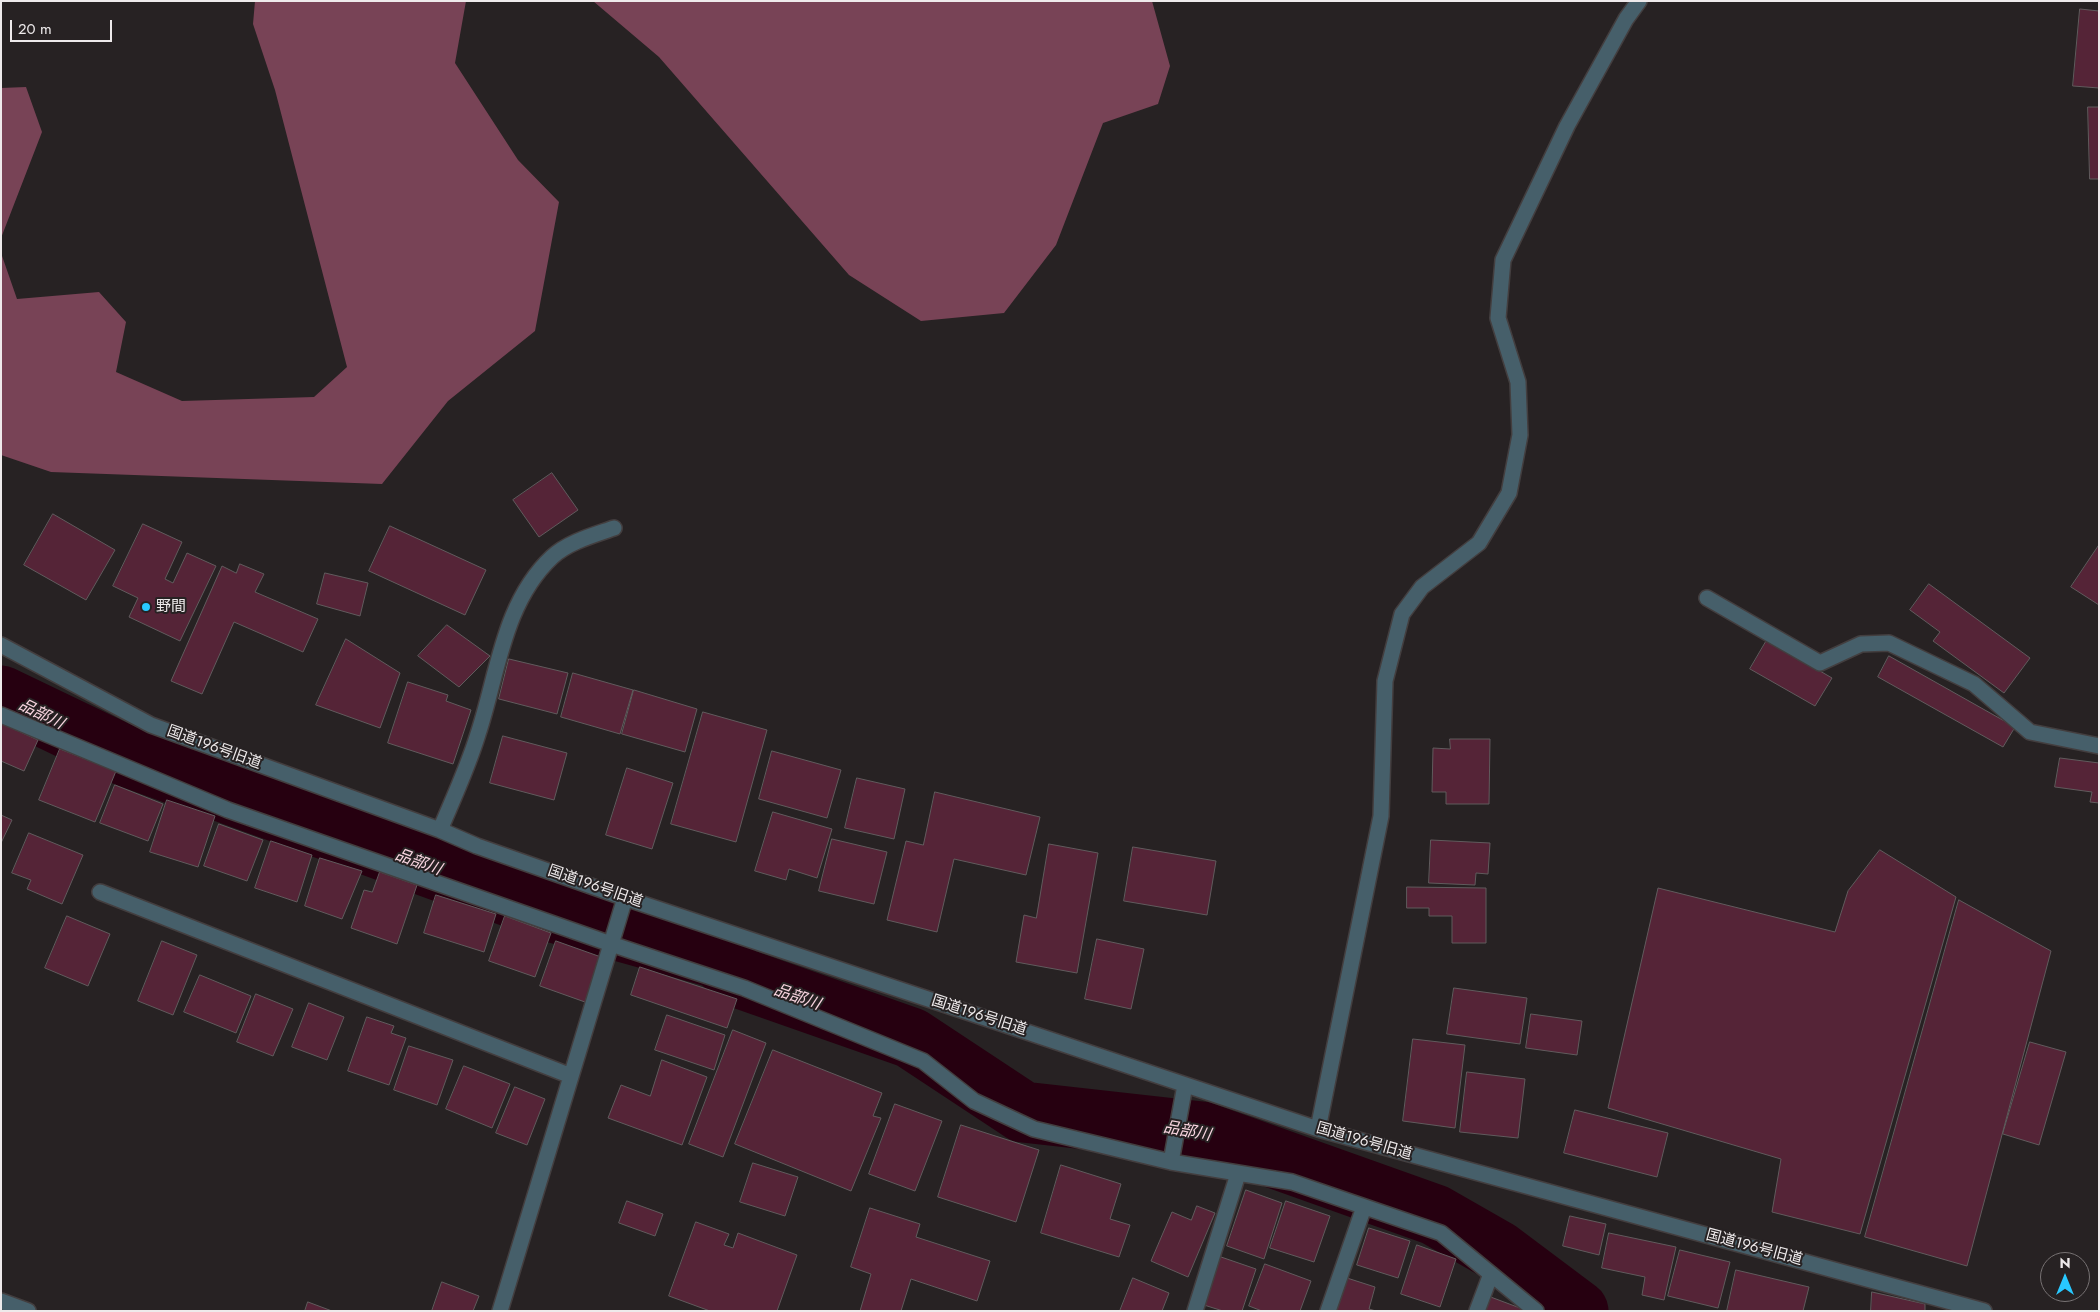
<!DOCTYPE html>
<html>
<head>
<meta charset="utf-8">
<style>
	body { margin:0 }
	#map { position:relative; width:2100px; height:1312px; overflow:hidden; background:#272223; font-family:Jost,sans-serif }
	canvas { display:block }
	.frame { position:absolute; inset:0; border:2px solid #eeeaeb; pointer-events:none }
	.north { position:absolute; left:2040px; top:1252px; width:50px; height:50px; box-sizing:border-box; background:#272223; border:1px solid #777273; border-radius:50%; rotate:0deg; font-size:14px; font-weight:700; line-height:20px; text-align:center; color:#eeeaeb }
	.north::after { content:''; display:block; margin:auto; width:18px; height:22px; background:#28c8ff; clip-path:polygon(50% 0,100% 100%,50% 72%,0 100%) }
	.scale { position:absolute; left:10px; top:20px; width:102px; height:22px; box-sizing:border-box; border:2px solid #eeeaeb; border-top:0; padding-left:6px; font-size:15px; line-height:18px; white-space:nowrap; color:#eeeaeb; -webkit-text-stroke:4px #272223; paint-order:stroke }
</style>
</head>
<body>
<div id="map">
<canvas width="2100" height="1312"></canvas>
<div class="frame"></div>
<div class="north">N</div>
<div class="scale">20 m</div>
</div>
<script>
const context = document.querySelector('canvas').getContext('2d');
context.lineJoin = 'round';
function fill(path, color) {
  context.fillStyle = color;
  context.fill(path, 'evenodd');
}
function strokePath(path, color, width, dash) {
  context.strokeStyle = color;
  context.lineWidth = width;
  context.lineCap = dash ? 'butt' : 'round';
  context.setLineDash(dash || []);
  context.stroke(path);
}
function label(font, color, halo, rows, align = 'center') {
  context.font = font + ' Jost,"Noto Sans JP",sans-serif';
  context.lineWidth = 4;
  context.setLineDash([]);
  context.textBaseline = 'middle';
  context.strokeStyle = halo;
  context.fillStyle = color;
  for (const [text, x, y, turn = 0] of rows) {
    context.save();
    context.translate(x, y);
    context.rotate((+turn || 0) * Math.PI / 180);
    context.textAlign = isNaN(turn) ? turn : align;
    if (halo) context.strokeText(text, 0, 0);
    context.fillText(text, 0, 0);
    context.restore();
  }
}
const forest = new Path2D(`
	M255,1H466L455,63L518,160L559,202L535,331L448,401L382,484L51,472L1,455V253L17,299L99,292L126,322L116,372L182,401L314,397L347,367L275,90L253,24Z
	M593,1H1152L1170,66L1158,104L1103,123L1056,245L1004,313L921,321L849,275L659,57Z
	M26,87L42,132L1,238V88Z`);
const river = new Path2D(`
	M1,696L126,756L556,913L717,958L740,978L911,1038L1023,1112L1202,1132L1435,1215L1498,1251L1578,1311`);
const building = new Path2D(`
	M2080,9L2099,11V88L2073,86Z
	M2088,107H2099V179H2090Z
	M552,473L578,510L539,537L513,500Z
	M53,514L115,550L86,600L24,565Z
	M143,524L182,542L165,579L173,583L187,553L216,566L180,641L129,617L138,598L113,586Z
	M390,526L486,570L465,615L369,571Z
	M2099,545V605L2071,587Z
	M240,564L264,574L255,592L318,619L303,652L234,622L202,694L171,681L222,566L236,573Z
	M325,573L368,583L360,616L317,604Z
	M1929,584L2030,658L2004,693L1933,641L1940,632L1910,610Z
	M447,625L490,656L459,687L418,656Z
	M346,639L400,673L380,728L316,705Z
	M1767,640L1832,678L1815,706L1750,669Z
	M1889,656L2015,727L2003,747L1878,677Z
	M509,659L568,673L557,714L499,699Z
	M573,673L633,690L620,734L561,717Z
	M408,682L448,695L446,701L471,710L453,764L388,743Z
	M634,690L697,709L685,752L622,734Z
	M703,712L767,730L736,842L671,824Z
	M1,723L38,740L24,771L1,761Z
	M503,736L567,753L554,800L490,783Z
	M1450,739H1490L1489,804H1446V792H1432L1433,748L1450,749Z
	M60,749L116,771L95,822L39,800Z
	M772,751L841,770L827,818L759,799Z
	M2060,758L2099,763V803L2090,802L2092,792L2055,787Z
	M627,768L673,783L652,849L606,835Z
	M857,778L905,789L894,839L845,828Z
	M115,785L163,804L148,841L100,823Z
	M935,792L1040,817L1026,875L954,859L937,932L887,920L906,841L923,845Z
	M167,800L215,816L198,867L150,852Z
	M773,812L832,829L817,878L789,869L786,880L755,871Z
	M1,815L12,820L1,843Z
	M219,824L263,840L247,881L204,866Z
	M29,833L83,855L62,904L27,889L31,880L12,873Z
	M832,839L887,852L874,904L819,891Z
	M1431,840L1490,843L1488,874L1476,873L1475,885L1429,883Z
	M271,841L312,855L297,902L255,888Z
	M1049,844L1098,853L1077,973L1016,962L1024,915L1036,918Z
	M1133,847L1216,861L1207,915L1124,901Z
	M1880,850L1956,897L1860,1234L1772,1212L1781,1159L1608,1108L1658,888L1835,932L1848,891Z
	M320,858L362,871L342,919L305,906Z
	M380,872L417,885L397,944L351,928L364,890L372,892Z
	M1407,887L1486,888V943H1452V916H1429V908H1407Z
	M436,895L496,914L484,952L424,933Z
	M1959,900L2051,951L1967,1266L1865,1237Z
	M67,916L110,934L88,986L45,968Z
	M505,916L551,933L535,977L489,961Z
	M1097,939L1144,949L1131,1009L1085,999Z
	M162,941L197,955L173,1015L138,1001Z
	M556,941L601,957L585,1002L540,986Z
	M640,967L737,999L727,1028L631,995Z
	M200,975L251,996L236,1033L184,1012Z
	M1454,988L1527,998L1520,1044L1447,1034Z
	M256,994L293,1009L273,1056L237,1042Z
	M309,1003L344,1017L327,1060L292,1047Z
	M1531,1014L1582,1021L1577,1055L1526,1048Z
	M667,1015L725,1035L714,1070L655,1050Z
	M367,1017L394,1026L391,1033L406,1038L389,1085L348,1071Z
	M733,1030L766,1043L723,1157L689,1144Z
	M1413,1039L1465,1045L1455,1128L1403,1121Z
	M2030,1042L2066,1052L2039,1145L2003,1134Z
	M409,1046L453,1060L437,1105L394,1090Z
	M773,1050L882,1093L873,1116L881,1118L851,1191L735,1144Z
	M662,1060L707,1077L682,1145L608,1118L621,1085L650,1096Z
	M464,1066L510,1084L492,1128L446,1109Z
	M1467,1072L1525,1079L1518,1138L1460,1132Z
	M515,1087L545,1099L527,1145L496,1133Z
	M895,1104L942,1121L915,1191L869,1174Z
	M1575,1110L1668,1133L1657,1177L1564,1153Z
	M961,1125L1039,1150L1016,1222L938,1197Z
	M753,1163L798,1177L785,1216L740,1202Z
	M1061,1165L1121,1184L1110,1219L1130,1225L1119,1257L1041,1233Z
	M1246,1190L1282,1203L1264,1259L1227,1246Z
	M627,1201L663,1214L655,1236L619,1223Z
	M1286,1201L1330,1216L1314,1262L1270,1248Z
	M1197,1206L1215,1213L1188,1277L1151,1261L1172,1212L1191,1220Z
	M870,1208L920,1224L916,1237L990,1261L977,1301L911,1279L901,1311H860L871,1274L851,1267Z
	M1570,1216L1606,1224L1599,1255L1563,1246Z
	M696,1222L729,1234L724,1245L733,1248L738,1233L797,1255L777,1311H710L669,1296Z
	M1369,1228L1410,1241L1398,1278L1357,1265Z
	M1609,1233L1676,1247L1664,1300L1642,1295L1645,1277L1602,1268Z
	M1417,1245L1456,1259L1440,1307L1401,1294Z
	M1680,1250L1730,1262L1718,1308L1668,1296Z
	M1221,1257L1256,1269L1242,1311H1223L1204,1305Z
	M1265,1264L1311,1281L1300,1311H1262L1249,1306Z
	M1736,1270L1809,1287L1803,1311H1727Z
	M1133,1278L1169,1293L1162,1311H1120Z
	M1347,1278L1375,1287L1369,1309L1376,1311H1337Z
	M442,1282L479,1296L473,1311H432Z
	M1872,1292L1925,1304V1311H1871Z
	M1488,1296L1528,1311H1483Z
	M308,1302L332,1311H305Z`);
const minor = new Path2D(`
	M1707,598L1820,663L1861,644L1889,643L1974,684L2030,732L2099,746
	M1,645L151,725L440,830L477,846L625,898L1318,1129L1984,1311
	M1,715L228,810L611,944L744,988L923,1061L974,1101L1034,1129L1171,1162L1292,1182L1441,1233L1536,1311
	M440,830C453,799 468,767 478,734C498,674 503,603 552,557C568,542 594,535 614,528
	M100,892L571,1076
	M1318,1129L1381,816L1385,681L1402,614L1422,587L1479,543L1509,493L1520,435L1518,382L1498,318L1503,260L1567,126L1626,19L1639,1
	M1171,1162L1185,1085
	M1,1301L28,1311
	M500,1311L625,898
	M1195,1311L1238,1174
	M1328,1311L1364,1207
	M1477,1311L1491,1274`);
const markers = [
	[146,607,5,"#28c8ff"]
];
const poiNames = [
	["野間",156,607]
];
const streetNames = [
	["国道196号旧道",214,748,20],
	["国道196号旧道",595,887,19],
	["国道196号旧道",979,1016,18],
	["国道196号旧道",1364,1142,16],
	["国道196号旧道",1754,1248,15]
];
const waterNames = [
	["品部川",41,715,26],
	["品部川",418,863,20],
	["品部川",797,998,19],
	["品部川",1187,1132,10]
];
fill(forest, '#784356');
strokePath(river, '#260010', 61);
fill(building, '#552437');
strokePath(building, '#615b5d', 1);
strokePath(minor, '#433e3f', 18);
strokePath(minor, '#465f6a', 15);
for (const [x, y, r, color] of markers) {
  const dot = new Path2D();
  dot.arc(x, y, r, 0, 2 * Math.PI);
  context.fillStyle = color;
  context.fill(dot);
  strokePath(dot, '#272223', 2);
}
label('15px', '#eeeaeb', '#272223', poiNames, 'left');
label('15px', '#eeeaeb', '#272223', streetNames);
label('italic 16px', '#fad6e1', '#272223', waterNames);
</script>
</body>
</html>
